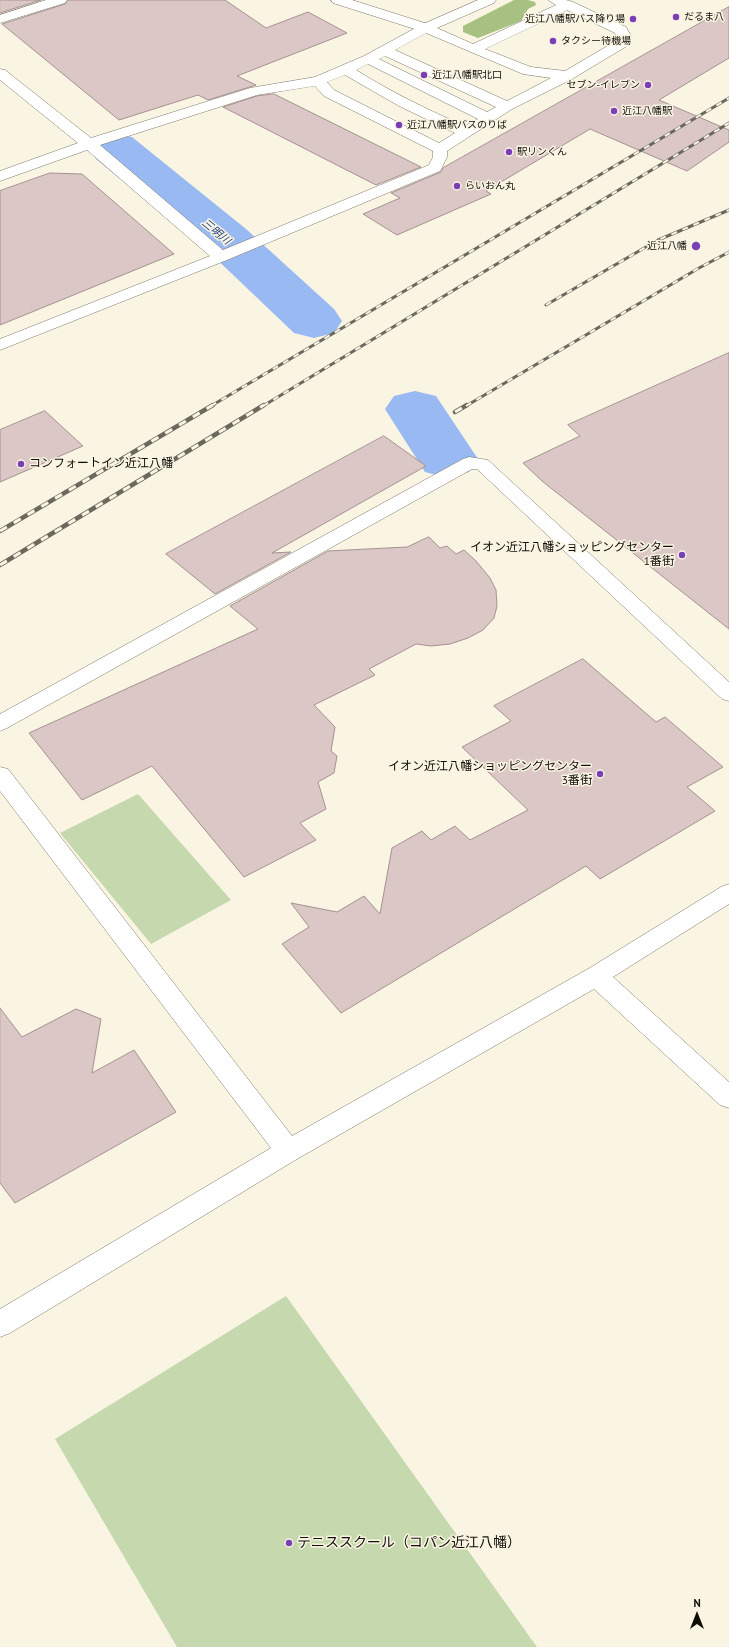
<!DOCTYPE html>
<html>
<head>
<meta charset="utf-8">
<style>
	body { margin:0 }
	#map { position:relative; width:729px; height:1647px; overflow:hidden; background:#faf4e3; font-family:"PT Sans",sans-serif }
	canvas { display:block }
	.north { position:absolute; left:677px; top:1595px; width:40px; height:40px; -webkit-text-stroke:3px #faf4e3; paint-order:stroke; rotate:0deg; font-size:11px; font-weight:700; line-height:16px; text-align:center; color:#100e08 }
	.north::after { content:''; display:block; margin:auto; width:14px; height:18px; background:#100e08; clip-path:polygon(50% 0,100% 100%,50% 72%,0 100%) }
</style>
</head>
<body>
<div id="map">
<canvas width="729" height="1647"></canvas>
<div class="north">N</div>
</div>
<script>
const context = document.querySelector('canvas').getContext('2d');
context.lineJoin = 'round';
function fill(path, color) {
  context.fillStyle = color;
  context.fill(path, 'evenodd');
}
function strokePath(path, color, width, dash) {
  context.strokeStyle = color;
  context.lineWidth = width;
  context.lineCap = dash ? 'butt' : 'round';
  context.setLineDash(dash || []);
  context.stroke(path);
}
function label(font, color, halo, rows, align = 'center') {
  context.font = font + ' "PT Sans","Noto Sans JP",sans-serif';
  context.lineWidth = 3;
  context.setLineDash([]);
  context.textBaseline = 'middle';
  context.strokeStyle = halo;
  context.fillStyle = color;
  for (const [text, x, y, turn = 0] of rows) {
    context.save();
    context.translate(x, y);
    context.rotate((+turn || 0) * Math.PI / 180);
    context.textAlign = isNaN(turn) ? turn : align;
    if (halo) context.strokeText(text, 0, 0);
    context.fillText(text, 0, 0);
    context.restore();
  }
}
const green = new Path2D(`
	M138,794L231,900L151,944L60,833Z
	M286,1296L537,1647H177L55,1439Z`);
const forest = new Path2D(`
	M514,0H528L535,2L536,5L528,9L521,21L478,38L463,32V26Z`);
const river = new Path2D(`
	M114,133L132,137L246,229L334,309L342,321L334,333L314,338L294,333L208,251L96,159L89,148L96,137Z
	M415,391L436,396L478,459L469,472L447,478L425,472L385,409L394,396Z`);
const building = new Path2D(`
	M0,0H41L0,13Z
	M68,0H225L266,28L308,12L347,33L237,76L256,85L208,100L198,95L119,120L2,24L65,4Z
	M729,7V58L659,100L729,130V142L687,171L590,129L486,191L491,194L397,235L363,214L400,198L391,193L441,172L443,168Z
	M274,94L421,167L376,185L223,107L257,96Z
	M50,173L82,174L174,254L0,325V191Z
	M729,353V629L542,481L523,463L580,436L568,425Z
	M45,411L83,446L0,482V430Z
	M384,436L426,466L272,553L291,552L215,594L166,554Z
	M429,537L440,548L447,546L456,554L464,550L476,561L490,578L496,590L497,606L494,618L483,630L468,638L450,644L431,646L416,644L369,669L375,675L314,705L335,727L331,751L337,756L334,773L318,782L326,809L300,823L316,840L244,877L152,766L82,800L29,733L258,629L230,606L328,551L407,547Z
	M583,659L656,722L665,717L723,767L687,787L715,811L600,879L586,866L341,1013L282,944L309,927L291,903L337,912L364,896L380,914L392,848L422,831L431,840L455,826L470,840L528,810L462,747L511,721L494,706Z
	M0,1008L22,1037L76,1009L101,1019L92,1073L134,1050L176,1112L15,1203L0,1183Z`);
const minor = new Path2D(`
	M478,0H496L494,3L437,28L473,44L556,5L548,0H566L573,2L626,27L631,36L627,46L572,79L512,109L447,151V157L440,171L227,260L0,350V339L210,256L87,150L0,181V171L78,143L0,80V69L5,70L91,138L250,88L315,77L364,56L421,25ZM567,10L615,33L617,36L616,41L565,71L531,67L485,49ZM426,33L523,74L551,78L507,101L395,50ZM385,56L496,107L487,112L379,59ZM368,64L478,119L465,126C428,110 391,92 356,70ZM345,75L399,106L455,133L439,143L334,90L327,82ZM315,86L324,96L433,151V157L429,165L223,250L100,145L257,95Z
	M469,457L488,460L729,682V701L722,699L477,469H472L7,728L0,731V714L463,459Z
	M0,767L8,769L292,1136L588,969L721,887L729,884V904L613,977L729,1082V1108L720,1105L594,989L297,1159L10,1333L0,1337V1309L271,1148L0,791Z`);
const major = new Path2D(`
	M46,0H67L65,3L0,23V15Z
	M331,0H352L431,25L433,28L431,31H421L333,3Z`);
const railFar1 = new Path2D(`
	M546,305L658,240L729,210
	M211,406L729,98
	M263,406L729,123
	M466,406L699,268L729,252`);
const rail = new Path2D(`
	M455,412L467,405
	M0,531L213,405
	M0,565L264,405`);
const markers = [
	[676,17,4,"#7b3fb5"],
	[633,19,4,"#7b3fb5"],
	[553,41,4,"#7b3fb5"],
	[424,75,4,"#7b3fb5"],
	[648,85,4,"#7b3fb5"],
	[614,111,4,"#7b3fb5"],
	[399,125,4,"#7b3fb5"],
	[509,152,4,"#7b3fb5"],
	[457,186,4,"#7b3fb5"],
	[696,246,5,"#7b3fb5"],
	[21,464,4,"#7b3fb5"],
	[682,555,4,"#7b3fb5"],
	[600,774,4,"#7b3fb5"],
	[289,1543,4,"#7b3fb5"]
];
const farPoinames = [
	["だるま八",684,17],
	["近江八幡駅バス降り場",625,19,"right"],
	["タクシー待機場",561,41],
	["近江八幡駅北口",432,75],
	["セブン-イレブン",640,85,"right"],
	["近江八幡駅",622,111],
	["近江八幡駅バスのりば",407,125],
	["駅リンくん",517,152],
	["らいおん丸",465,186],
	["近江八幡",687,246,"right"]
];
const farWaternames = [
	["三明川",216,232,40]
];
const poiNames = [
	["コンフォートイン近江八幡",29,464,"left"],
	["イオン近江八幡ショッピングセンター",674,548],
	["1番街",674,562],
	["イオン近江八幡ショッピングセンター",592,767],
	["3番街",592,781]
];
const nearPoinames = [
	["テニススクール（コパン近江八幡）",297,1543]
];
fill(green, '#c6d8ae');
fill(forest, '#a7c182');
fill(river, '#99b9f2');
fill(building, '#dbc7c6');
strokePath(building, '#a49190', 1);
strokePath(minor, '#7b7667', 1);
strokePath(major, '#7b7667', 1);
fill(minor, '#fff');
fill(major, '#fff');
strokePath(railFar1, '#6c685e', 3);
strokePath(rail, '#6c685e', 4.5);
strokePath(railFar1, '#faf4e3', 2, [6]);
strokePath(rail, '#faf4e3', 3, [8]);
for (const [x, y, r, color] of markers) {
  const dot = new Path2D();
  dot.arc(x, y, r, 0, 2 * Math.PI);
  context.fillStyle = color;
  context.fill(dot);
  strokePath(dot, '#faf4e3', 1.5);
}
label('10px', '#100e08', '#faf4e3', farPoinames, 'left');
label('italic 11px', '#1a3e81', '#faf4e3', farWaternames);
label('12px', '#100e08', '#faf4e3', poiNames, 'right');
label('14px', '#100e08', '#faf4e3', nearPoinames, 'left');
</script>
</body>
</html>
